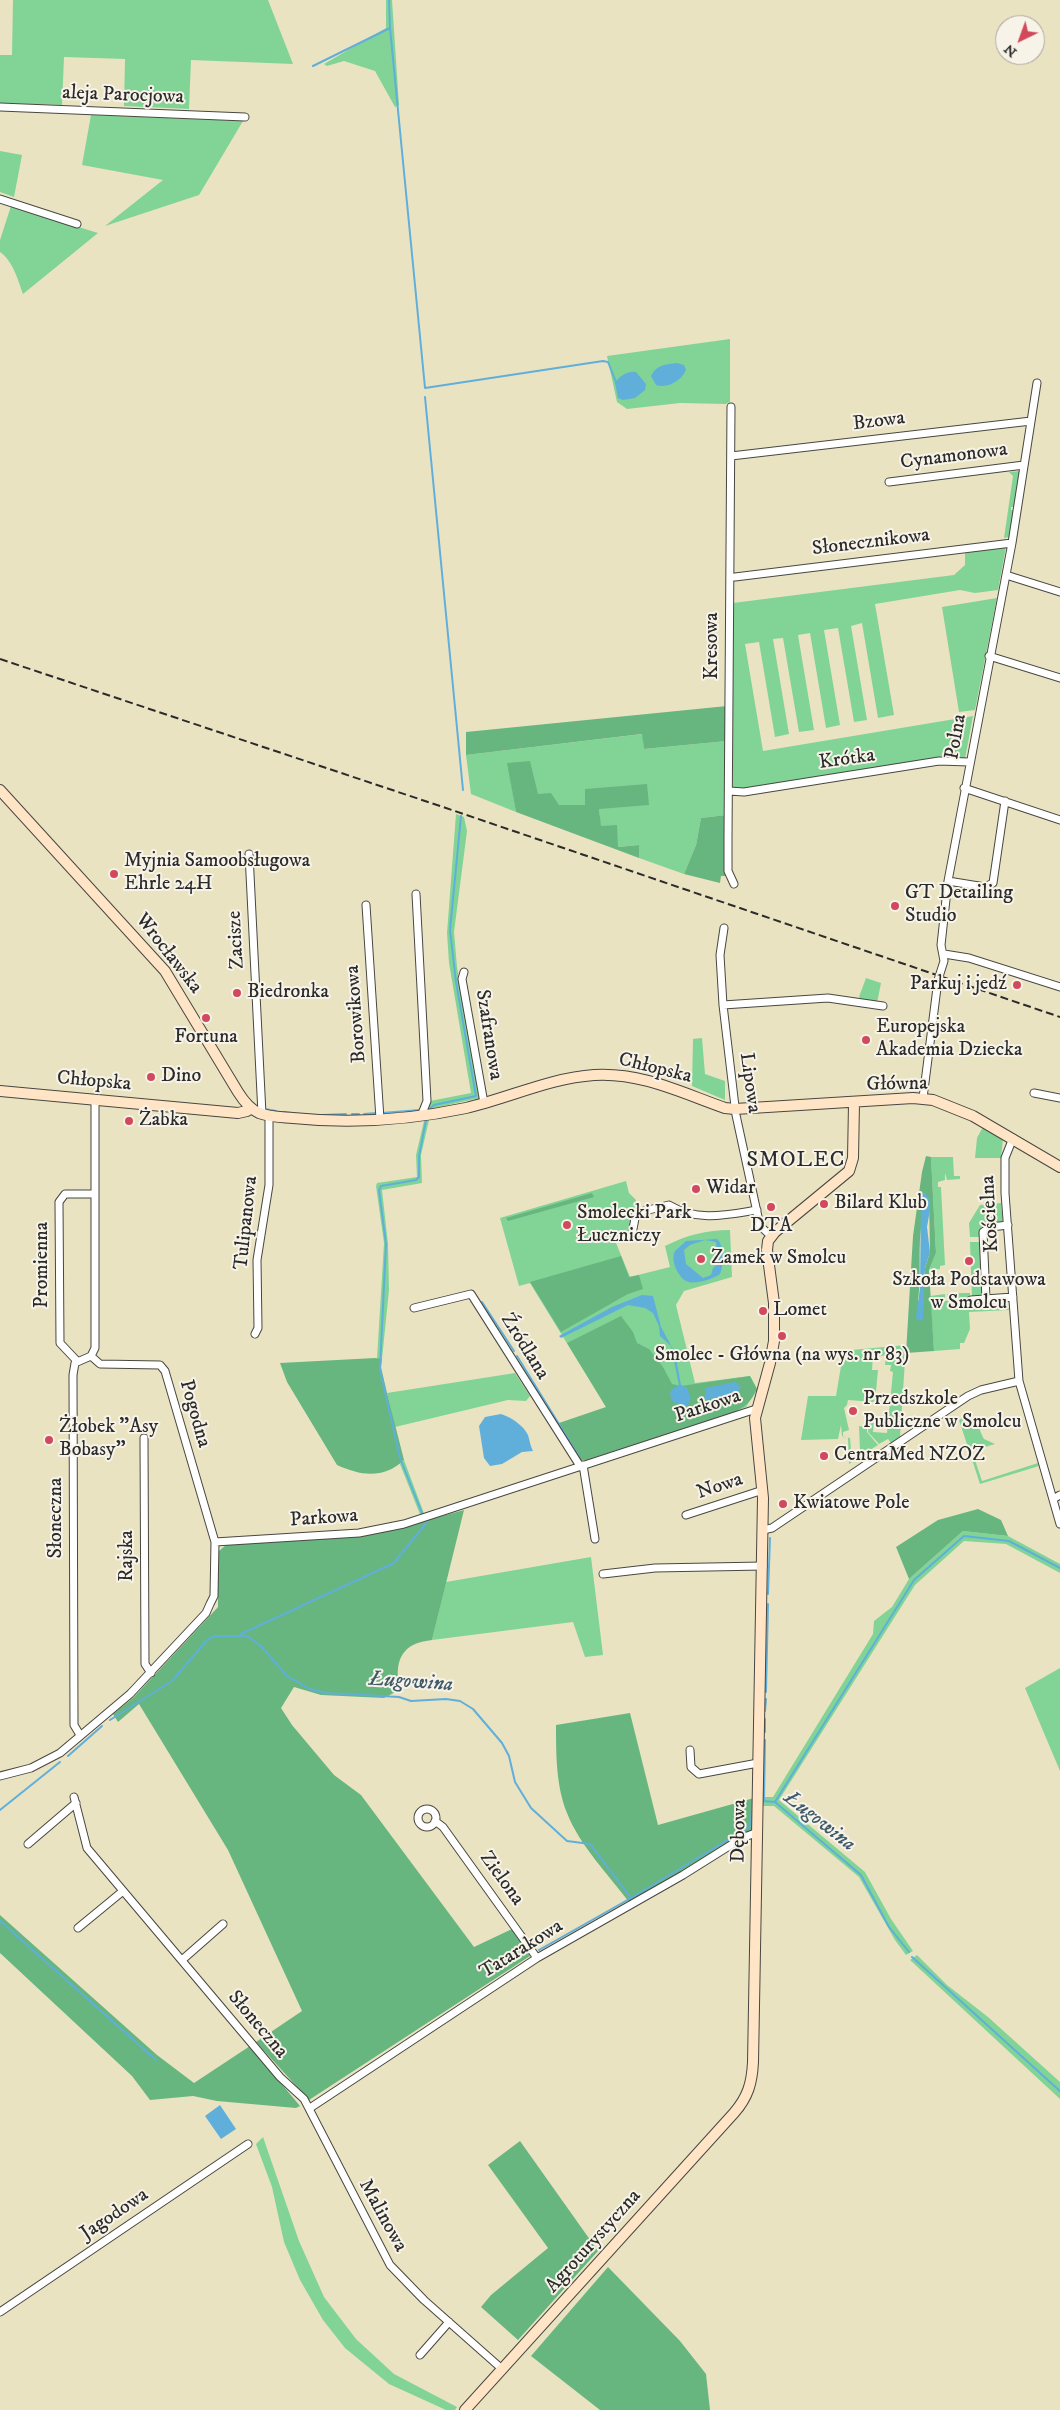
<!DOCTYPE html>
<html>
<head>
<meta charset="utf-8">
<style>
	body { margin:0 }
	#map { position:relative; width:1060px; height:2410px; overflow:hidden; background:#eae3c2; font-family:"IM FELL DW Pica",serif }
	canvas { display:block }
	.north { position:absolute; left:995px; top:15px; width:50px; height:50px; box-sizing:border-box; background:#f7f3e8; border:1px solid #a5a39c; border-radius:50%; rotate:222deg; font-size:14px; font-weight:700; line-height:20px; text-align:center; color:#2b2b2b }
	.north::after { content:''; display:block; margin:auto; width:18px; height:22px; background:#d1495b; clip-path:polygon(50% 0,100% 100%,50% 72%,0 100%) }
</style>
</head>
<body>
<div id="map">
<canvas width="1060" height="2410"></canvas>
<div class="north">N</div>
</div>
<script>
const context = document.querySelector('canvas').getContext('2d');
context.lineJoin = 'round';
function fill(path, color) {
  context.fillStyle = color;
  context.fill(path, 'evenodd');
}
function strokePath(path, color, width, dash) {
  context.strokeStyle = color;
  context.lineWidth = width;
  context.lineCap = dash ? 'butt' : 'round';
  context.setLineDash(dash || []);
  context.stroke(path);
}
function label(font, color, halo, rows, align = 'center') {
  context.font = font + ' "IM FELL DW Pica",serif';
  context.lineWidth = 4;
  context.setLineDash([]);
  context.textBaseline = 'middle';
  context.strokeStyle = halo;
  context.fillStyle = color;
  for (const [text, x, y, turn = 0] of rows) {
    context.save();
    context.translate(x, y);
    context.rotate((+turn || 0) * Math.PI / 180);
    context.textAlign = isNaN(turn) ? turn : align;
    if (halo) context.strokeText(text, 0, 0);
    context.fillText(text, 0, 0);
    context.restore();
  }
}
const green = new Path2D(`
	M13,0H268L293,64L191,60L189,109L124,106L125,59L64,57L62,105L0,103V55H12Z
	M386,0H392L399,105L395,107L375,71L344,61L327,66L324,64L386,28Z
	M91,115L243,121L199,195L105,226L163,180L82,165Z
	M0,151L22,155L14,197L0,192Z
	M11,206L98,233L23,294C18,280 13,261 0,252V240Z
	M730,339V402L726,404L680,403L627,409L617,402L607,356Z
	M1020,471L1014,507H1011V510H1014L1009,537L1004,538L1013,476L1009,472Z
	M1006,547L998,590L975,593L960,590L875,604L894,715L878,718L862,623L851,626L867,720L854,722L838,628L824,630L840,725L826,728L810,633L798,635L814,730L799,732L783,638L773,639L789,734L775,737L759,642L745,644L763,751L973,716L965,759L919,761L897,766L737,789L733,788V603L954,575L965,565V551Z
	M997,598L975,710L959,712L942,607Z
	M643,734L644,749L727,741L726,815L701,818L696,845L684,874L639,858V845L618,847L600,826L599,808L585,790V805H559L538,795L508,763L516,812L471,794L466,755Z
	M456,814L464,817L467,831L454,932L457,967L479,1098L426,1110L430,1101L471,1093L449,963L447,933Z
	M866,978L881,983L877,1003L862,1001L859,997Z
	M702,1038L705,1074L725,1081V1100L692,1086L693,1039Z
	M429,1120L421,1155L422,1183L382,1190L388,1244L389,1290L382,1359H377L384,1243L376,1186L377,1183L417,1177L416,1155L424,1121Z
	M983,1127L1003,1139L1001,1158H975L977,1138Z
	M931,1157H953L954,1176H960V1179L947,1180L945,1173V1180L938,1182V1187H941L945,1265L940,1266V1269L929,1270L936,1253Z
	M626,1181L629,1193L636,1200L630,1233L614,1238L630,1277L670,1267L665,1246C687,1235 706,1230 730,1230L732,1277L684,1291L676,1305L695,1383L750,1376L757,1389L746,1407L732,1413L586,1460H580L606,1407L530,1283L519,1286L500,1218Z
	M1001,1203L1003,1223L980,1237H970L969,1223L980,1205Z
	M970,1242H981L983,1295L972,1298Z
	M963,1293H970V1308L1002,1307L1006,1304V1301L1009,1310L969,1312L970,1329L964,1343H960V1349L934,1351L930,1296L945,1294V1301L954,1300L947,1299V1294Z
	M906,1345L900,1437L891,1443L888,1439L879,1444L868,1432L869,1420L874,1421L873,1432L887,1433L893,1372L890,1371L891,1365H885L886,1356L873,1355L872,1370H878L875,1402L848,1400L847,1405L844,1408L849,1430L843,1432V1437L850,1438L852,1462L849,1464L848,1438L842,1436L841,1425L838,1439L801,1440L808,1396H836L842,1360L852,1359V1350Z
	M515,1373L530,1396L526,1401L508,1400L395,1427L387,1393Z
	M966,1416C978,1418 979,1430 984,1439L995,1444L972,1451L982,1481L1038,1463L1039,1466L980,1484L959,1420Z
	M859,1426L867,1427V1432L878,1445L856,1459L855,1452L860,1451Z
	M404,1460L425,1516L421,1517L400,1464Z
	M963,1531L1008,1536L1060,1564V1573L1006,1544L964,1541L915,1585L779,1800L865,1872L891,1919L913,1951L906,1955L895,1940L859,1877L774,1806H760L761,1797H773L873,1634L874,1621L892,1607L909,1579Z
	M591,1557L603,1655L585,1657L573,1622L432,1640L446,1582Z
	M1060,1668V1771L1025,1688Z
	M917,1955L947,1985L988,2017L1060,2082V2099L910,1960Z
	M263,2137L299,2241L324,2297L356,2339L394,2374L457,2407L455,2410H446L389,2384L345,2348L323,2320L300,2280L284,2242L272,2187L256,2144Z`);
const forest = new Path2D(`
	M727,706V741L644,749L642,734L466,755V732Z
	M530,761L538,794L551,793L559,805H585V789L647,784L649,805L599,809L601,826L617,825L618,847L639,845V858L516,812L507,763Z
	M726,815V876H721L720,883L684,874L696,845L701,818Z
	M926,1156L931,1157L936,1253L929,1270L934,1351L906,1353L913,1236L922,1172ZM929,1199L930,1252L925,1268L923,1302L918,1301C923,1267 914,1231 929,1199Z
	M592,1193L594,1197L508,1221L506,1218Z
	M621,1256L629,1277L639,1275L643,1289L628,1294L561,1332L530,1282Z
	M621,1316L633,1332L637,1343L649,1349L663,1367L672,1384L681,1386L750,1376L757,1389C751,1402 745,1407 732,1413L586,1460H580L556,1424L606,1407L567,1343Z
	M375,1358L382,1359L381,1367L387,1393L404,1460C384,1479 361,1476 337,1465L287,1382L280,1363Z
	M978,1509L1001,1520L1008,1536L963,1531L909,1579L896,1547L938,1520Z
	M464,1510L432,1640C407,1643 396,1654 398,1680L403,1688L384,1698L321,1695L294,1687L281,1708L292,1725L334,1775L361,1795L474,1947L512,1929L530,1956L309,2100L256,2042L302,2011L228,1850L139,1704L118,1722L113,1714L133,1698L218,1607V1557L219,1551L227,1544L376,1534Z
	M630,1713L658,1825L754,1798V1828L678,1875L629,1902C608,1874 580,1846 567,1813C556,1786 556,1754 556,1725Z
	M0,1915L157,2055L194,2083L250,2046L300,2106L296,2108L217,2101L193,2096L150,2100L132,2076L0,1953Z
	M520,2141L598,2251L518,2340L481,2307L491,2295L548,2248L488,2165Z
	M608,2267L680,2341L706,2374L710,2410H600L531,2356Z`);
const water = new Path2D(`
	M677,363L684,365L686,370C682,380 668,389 656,385L651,376C656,365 666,364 677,363Z
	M636,372L646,384L645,390L635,398L623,400L618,398L615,383C619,376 628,371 636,372Z
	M925,1193L929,1199L930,1210L927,1227L930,1252L925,1268L923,1319L920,1321L916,1318L920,1288L921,1200L922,1194Z
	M717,1239C724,1244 724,1266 720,1274C714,1279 696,1284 688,1282C678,1278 670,1260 675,1251L686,1241ZM705,1240L716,1242L719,1263L713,1268L711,1275L703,1278L686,1264L684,1250L690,1245Z
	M642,1295L653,1296L661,1327L675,1353L681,1385L687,1388L691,1399L686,1407L673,1402L670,1395L671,1390L679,1385L672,1351L671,1346L660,1336L659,1326L653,1313L645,1308L628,1305L561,1338L559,1336L612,1307Z
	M735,1382L741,1387L736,1394L704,1400L706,1388Z
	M501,1414C511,1417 524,1426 528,1435C530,1441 530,1445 533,1451L522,1452L502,1464L490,1466L484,1458L479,1426L485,1417Z
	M220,2105L236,2129L221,2139L205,2116Z`);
const stream = new Path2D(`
	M389,0L390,28
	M313,66L390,28L425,388L603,361L608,362L616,382
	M425,397L463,790
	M265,1109L276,1111
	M428,1110L434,1105L476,1096L456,982L450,930L461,816
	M284,1112L291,1113
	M382,1113L420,1110
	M352,1114H359
	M364,1114L376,1113
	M323,1115L346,1114
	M482,1302L514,1351
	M517,1356L578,1455
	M422,1513L400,1458L380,1369L386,1244L379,1190L381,1186L416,1180L419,1177V1156L426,1120
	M768,1594L770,1538
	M241,1634L394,1563L427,1522
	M766,1692L768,1604
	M765,1711L766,1699
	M110,1720L172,1681L207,1640L215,1636H247L260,1645L287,1676L310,1689L326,1693L399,1697L411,1701L446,1699L460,1701L473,1709L502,1743L509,1756L515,1782L531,1808L567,1841L590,1844L631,1898
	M765,1732V1719
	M68,1756L102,1726
	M764,1800L765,1740
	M762,1801L775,1802L861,1875L889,1927L909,1952
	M775,1802L914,1580L964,1536L1009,1541L1060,1568
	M0,1810L60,1762
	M0,1921L156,2060
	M539,1950L631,1898L751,1826L752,1802L755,1801
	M912,1957L1060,2091`);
const street = new Path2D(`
	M0,107L245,117
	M0,199L77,224
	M731,407L728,838V871L734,884
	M731,456L1031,421
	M889,482L1024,465
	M1006,575L1060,592
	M735,577L1012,543
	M989,656L1060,678
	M964,788L1060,820
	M729,791L744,792L939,761L969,762
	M249,854L262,1114
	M948,881L985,887L993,883L1005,801
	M416,894L427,1101L421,1116
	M366,905L380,1119
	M724,928L720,955L723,1005L736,1115L760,1226L771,1236
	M944,954L969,958L1060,987
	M464,972L462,979L484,1103
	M723,1005L828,998L883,1006
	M1034,1093L1060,1098
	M923,1098L938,980L944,961L941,945L948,881L1012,543L1037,383
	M1013,1138L1005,1158V1193L1019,1381L1060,1524
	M633,1229L636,1213L669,1205C697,1222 726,1215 757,1210
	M986,1299L983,1232L991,1227L1008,1225
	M971,1300L1013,1297
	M414,1308L471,1294L580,1466
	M255,1334L258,1328L257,1260L269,1185V1116
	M77,1361L60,1343L59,1202L65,1194H95
	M144,1438L145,1664L151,1673
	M583,1465L595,1539
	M1053,1499L1060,1495
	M686,1515L763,1490
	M763,1530L772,1528L968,1396L981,1390L1019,1381
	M215,1542L359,1533L404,1524L756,1409
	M603,1574L655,1568L763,1566
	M80,1735L74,1725L73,1375L75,1363L91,1356L95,1348V1100
	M690,1750L691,1767L699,1774L758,1763
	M0,1776L31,1768L60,1753L130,1694L206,1613L210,1604L214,1596L215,1542L165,1371L160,1365L100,1364L91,1356
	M74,1797L87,1848L280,2077L304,2099L390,2265L424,2300L502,2369
	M418 1818a9 9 0 1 1 18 0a9 9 0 1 1-18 0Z
	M435,1821L443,1827L537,1958
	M28,1844L76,1803
	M78,1928L123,1891
	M182,1960L223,1924
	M310,2108L537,1958L683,1875L742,1838L758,1832
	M0,2312L248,2144
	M420,2355L449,2322`);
const secondary = new Path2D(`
	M0,790L165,971L238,1092C243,1100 250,1109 259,1113C269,1117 282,1117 293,1118C351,1124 409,1120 466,1108C509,1098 550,1078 594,1075C641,1072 682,1093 725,1108L735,1109L913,1098L933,1100L973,1116L1060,1167
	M0,1091L238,1113L247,1111L251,1108
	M465,2410L734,2113C748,2097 752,2083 753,2062L763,1498L755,1418L770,1363L774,1341V1303L767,1250L768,1241L775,1232L849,1171L853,1158L854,1104`);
const rail = new Path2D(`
	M0,659L446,808L1060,1017`);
const markers = [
	[114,874,5,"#d1495b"],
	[895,906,5,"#d1495b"],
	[1017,985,5,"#d1495b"],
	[237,993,5,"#d1495b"],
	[206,1018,5,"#d1495b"],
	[866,1040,5,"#d1495b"],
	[151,1077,5,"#d1495b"],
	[129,1121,5,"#d1495b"],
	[696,1189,5,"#d1495b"],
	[824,1204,5,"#d1495b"],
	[771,1207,5,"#d1495b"],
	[567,1225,5,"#d1495b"],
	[701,1259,5,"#d1495b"],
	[969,1261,5,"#d1495b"],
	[763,1311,5,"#d1495b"],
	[782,1336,5,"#d1495b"],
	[853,1411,5,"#d1495b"],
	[49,1440,5,"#d1495b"],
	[824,1456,5,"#d1495b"],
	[783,1504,5,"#d1495b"]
];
const streetNames = [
	["aleja Parocjowa",123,96,2],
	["Bzowa",879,422,-7],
	["Cynamonowa",954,457,-7],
	["Słonecznikowa",871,543,-7],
	["Kresowa",713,646,-90],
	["Polna",957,737,-80],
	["Krótka",847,760,-8],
	["Zacisze",237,940,-93],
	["Wrocławska",168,954,52],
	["Borowikowa",357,1014,-94],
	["Szafranowa",488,1035,81],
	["Chłopska",655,1069,14],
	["Chłopska",94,1082,5],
	["Lipowa",749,1083,82],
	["Główna",897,1085,-1],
	["Kościelna",991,1214,-93],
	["Tulipanowa",247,1223,-84],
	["Promienna",43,1265,-90],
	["Źródlana",524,1347,58],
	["Parkowa",708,1407,-18],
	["Pogodna",194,1414,74],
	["Nowa",720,1487,-18],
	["Słoneczna",57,1518,-90],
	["Parkowa",324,1519,-4],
	["Rajska",128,1556,-90],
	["Dębowa",740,1831,-89],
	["Zielona",501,1879,54],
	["Tatarakowa",522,1950,-32],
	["Słoneczna",257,2025,50],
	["Jagodowa",115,2215,-34],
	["Malinowa",382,2216,61],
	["Agroturystyczna",594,2242,-48]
];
const poiNames = [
	["Myjnia Samoobsługowa",124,862],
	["Ehrle 24H",124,885],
	["GT Detailing",905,894],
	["Studio",905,917],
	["Parkuj i jedź",1007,985,"right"],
	["Biedronka",247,993],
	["Europejska",876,1028],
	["Akademia Dziecka",876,1051],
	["Fortuna",206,1038,"center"],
	["Dino",161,1077],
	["Żabka",139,1121],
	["Widar",706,1189],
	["Bilard Klub",834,1204],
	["Smolecki Park",577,1214],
	["Łuczniczy",577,1237],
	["DTA",771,1227,"center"],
	["Zamek w Smolcu",711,1259],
	["Szkoła Podstawowa",969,1281,"center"],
	["w Smolcu",969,1304,"center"],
	["Lomet",773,1311],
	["Smolec - Główna (na wys. nr 83)",782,1356,"center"],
	["Przedszkole",863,1400],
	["Publiczne w Smolcu",863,1423],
	["Żłobek \"Asy",59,1428],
	["Bobasy\"",59,1451],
	["CentraMed NZOZ",834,1456],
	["Kwiatowe Pole",793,1504]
];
const waterNames = [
	["Ługowina",411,1683,4],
	["Ługowina",819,1822,38]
];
const quarterNames = [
	["SMOLEC",796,1161]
];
fill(green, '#81d496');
fill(forest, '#68b67f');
fill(water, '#60afdb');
strokePath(stream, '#60afdb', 2);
strokePath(street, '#484742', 9);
strokePath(secondary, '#484742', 12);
strokePath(street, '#fff', 7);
strokePath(secondary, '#ffe4c6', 10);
strokePath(rail, '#2b2b2b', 2, [8, 4]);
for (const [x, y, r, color] of markers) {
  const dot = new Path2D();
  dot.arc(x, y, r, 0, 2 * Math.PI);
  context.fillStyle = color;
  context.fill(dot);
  strokePath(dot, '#f7f3e8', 2);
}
label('20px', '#2b2b2b', '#f7f3e8', streetNames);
label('20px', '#2b2b2b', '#f7f3e8', poiNames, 'left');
label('italic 21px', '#3e5969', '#f7f3e8', waterNames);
context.letterSpacing = '1px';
label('22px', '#2b2b2b', '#f7f3e8', quarterNames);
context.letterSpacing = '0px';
</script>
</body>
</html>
